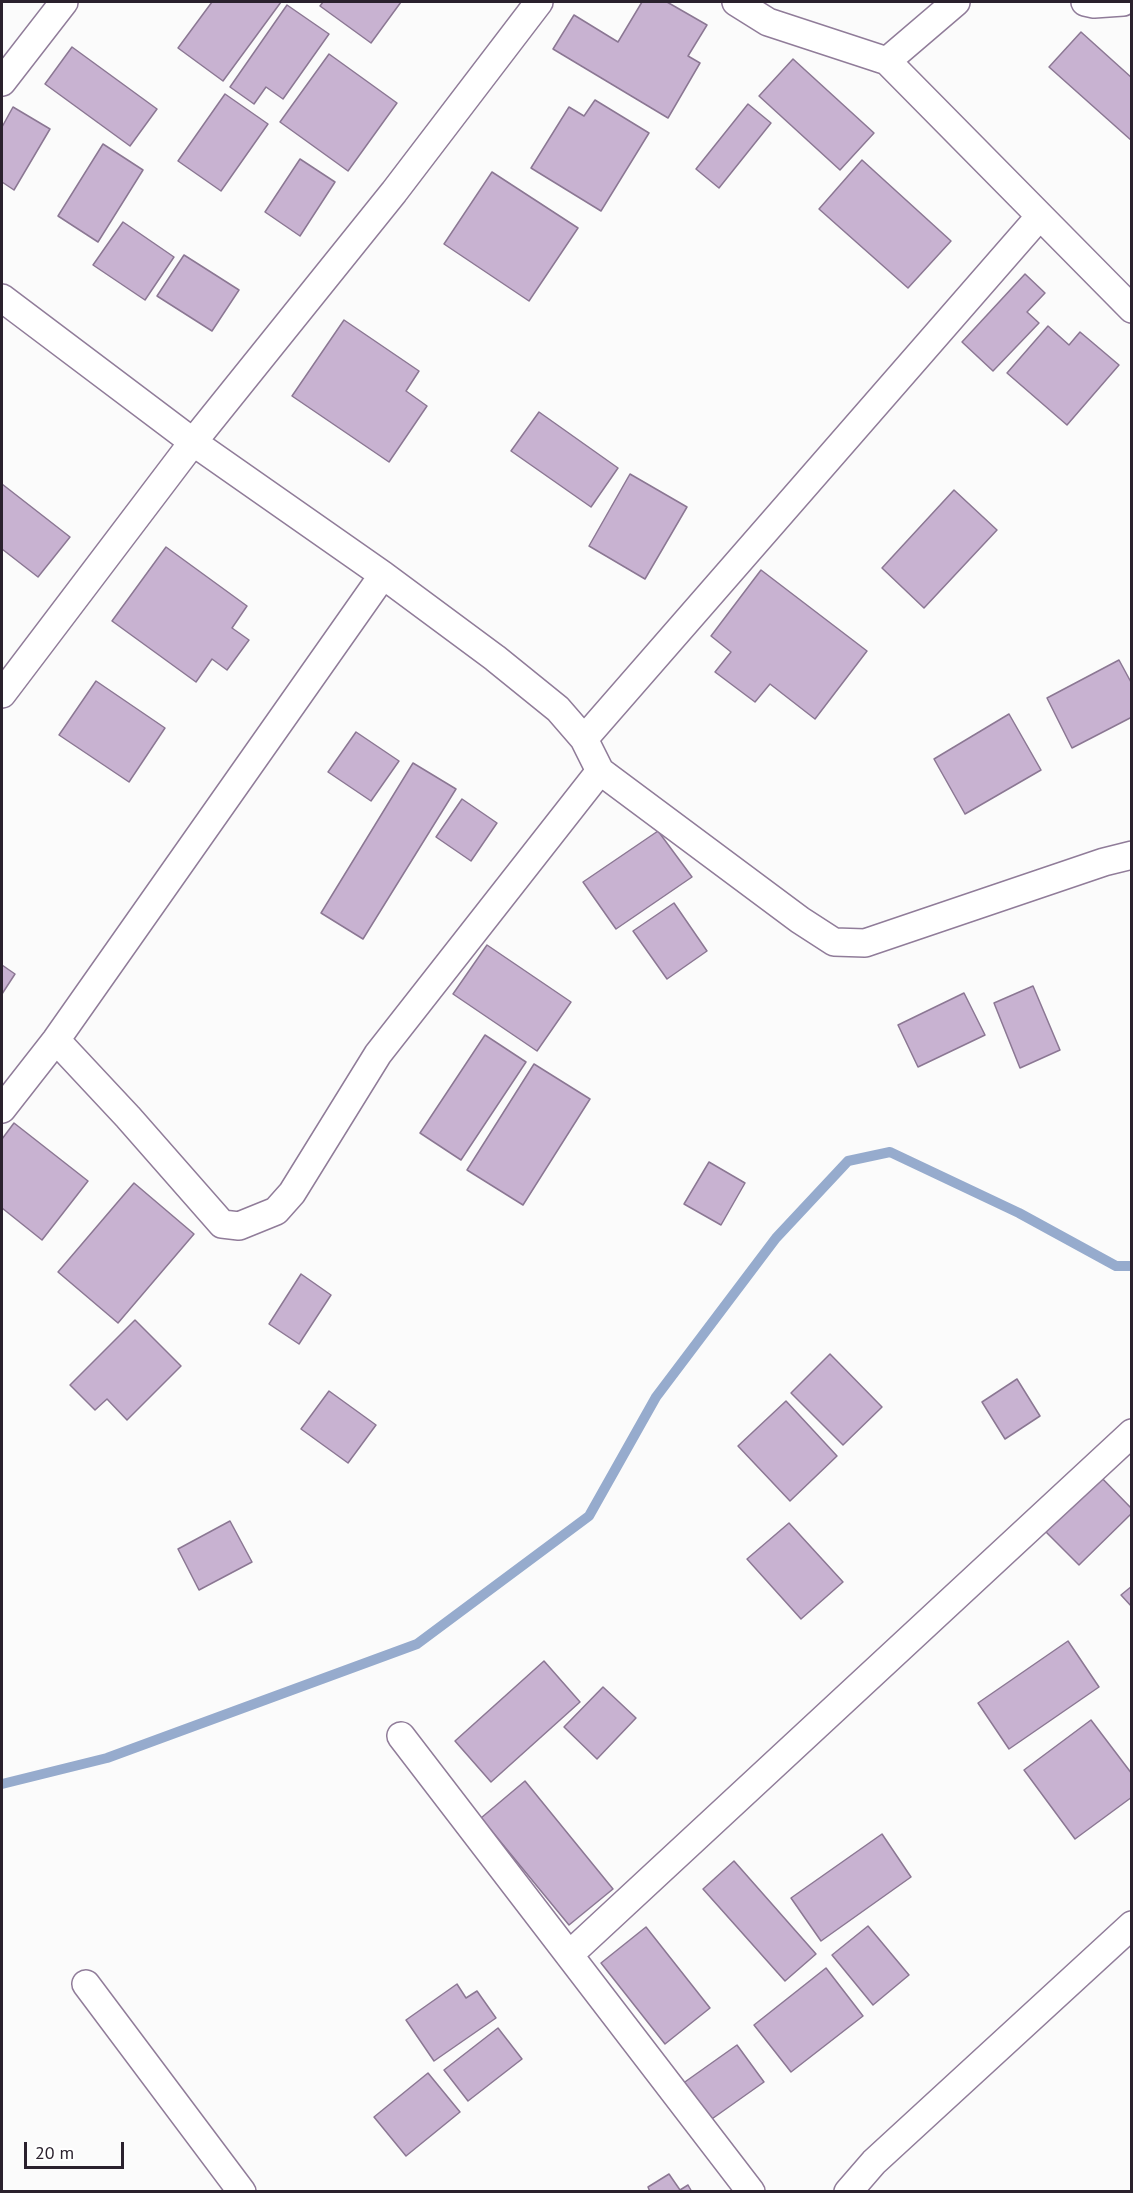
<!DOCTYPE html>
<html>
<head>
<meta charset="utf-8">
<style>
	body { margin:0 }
	#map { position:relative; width:1133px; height:2193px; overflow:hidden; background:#fbfbfb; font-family:"PT Sans",sans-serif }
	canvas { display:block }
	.frame { position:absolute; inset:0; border:3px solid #2a212d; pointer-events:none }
	.scale { position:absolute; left:24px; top:2142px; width:100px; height:27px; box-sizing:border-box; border:3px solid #2a212d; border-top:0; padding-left:8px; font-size:18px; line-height:21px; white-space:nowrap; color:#2a212d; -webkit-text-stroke:4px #fff; paint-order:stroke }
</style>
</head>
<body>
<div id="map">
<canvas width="1133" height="2193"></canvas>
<div class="frame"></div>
<div class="scale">20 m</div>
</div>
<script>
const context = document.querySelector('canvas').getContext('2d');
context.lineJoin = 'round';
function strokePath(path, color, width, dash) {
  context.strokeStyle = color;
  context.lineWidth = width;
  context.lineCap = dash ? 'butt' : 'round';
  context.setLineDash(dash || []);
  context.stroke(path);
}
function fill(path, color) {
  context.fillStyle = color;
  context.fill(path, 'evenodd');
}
const stream = new Path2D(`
	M2,1784L107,1758L417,1644L589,1516L656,1397L776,1238L848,1161L890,1152L1019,1213L1116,1266H1132`);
const building = new Path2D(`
	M212,2H281L223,81L178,48Z
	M323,2H401L371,43L320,6Z
	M642,2H667L707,25L688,56L700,63L668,118L553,49L574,15L618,42Z
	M287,5L329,34L283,99L266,87L254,104L230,87Z
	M1081,32L1132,78V141L1049,67Z
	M72,47L157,109L130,146L45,84Z
	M329,54L397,103L348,171L280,122Z
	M793,59L874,133L840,170L759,96Z
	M225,94L268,124L221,191L178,161Z
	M595,100L649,133L601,211L531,168L569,107L584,116Z
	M748,104L771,123L719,188L696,169Z
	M13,107L50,129L14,190L2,182V127Z
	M103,144L143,170L98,242L58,216Z
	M300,159L335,182L300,236L265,212Z
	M862,160L951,241L908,288L819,209Z
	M492,172L578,228L529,301L444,244Z
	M123,222L174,257L145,300L93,265Z
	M184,255L239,290L212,331L157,296Z
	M1025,274L1045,293L1027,312L1039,323L993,371L962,342Z
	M344,320L419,371L406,391L427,406L389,462L292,396Z
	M1048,326L1069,345L1080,332L1119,365L1067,425L1007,373Z
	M539,412L618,468L591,507L511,451Z
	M630,474L687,507L645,579L589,546Z
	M2,484L70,537L38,577L2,549Z
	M954,490L997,530L924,608L882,568Z
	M166,547L247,606L232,628L249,640L227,670L212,659L196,682L112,621Z
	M761,570L867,651L815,719L770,684L755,702L715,672L731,652L711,636Z
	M1119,660L1132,684V717L1072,748L1047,698Z
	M96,681L165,728L129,782L59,735Z
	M1009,714L1041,770L965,814L934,759Z
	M356,732L399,761L371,801L328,772Z
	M413,763L456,789L363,939L321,913Z
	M462,799L497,823L471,861L436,837Z
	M658,831L692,877L616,929L583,882Z
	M674,903L707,951L667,979L633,931Z
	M487,945L571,1002L537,1051L453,994Z
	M2,965L15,974L2,994Z
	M1033,986L1060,1050L1020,1068L994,1003Z
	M964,993L985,1035L918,1067L898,1025Z
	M485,1035L526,1062L461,1160L420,1133Z
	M534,1064L590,1099L523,1205L467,1170Z
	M14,1123L88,1181L42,1240L2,1208V1139Z
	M709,1162L745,1183L721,1225L684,1204Z
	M134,1183L194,1234L118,1323L58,1272Z
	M301,1274L331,1295L299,1344L269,1324Z
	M135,1320L181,1366L127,1420L107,1399L95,1410L70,1385Z
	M830,1354L882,1407L843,1445L791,1393Z
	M1017,1379L1040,1416L1005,1439L982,1402Z
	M329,1391L376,1425L348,1463L301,1429Z
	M786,1401L837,1456L790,1501L738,1446Z
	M1096,1472L1132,1509V1513L1079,1565L1040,1526Z
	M230,1521L252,1562L199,1590L178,1549Z
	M789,1523L843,1582L801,1619L747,1559Z
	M1132,1586V1607L1121,1595Z
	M1068,1641L1099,1687L1009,1749L978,1703Z
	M544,1661L580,1702L491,1782L455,1741Z
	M603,1687L636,1718L597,1759L564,1727Z
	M1091,1720L1132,1774V1797L1075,1839L1024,1770Z
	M525,1781L613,1889L569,1925L481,1818Z
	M882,1834L911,1877L821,1941L791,1898Z
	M734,1861L816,1954L785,1981L703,1889Z
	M868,1926L909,1975L873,2005L832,1955Z
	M646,1927L710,2008L665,2044L601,1963Z
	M826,1968L863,2016L791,2072L754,2025Z
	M457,1984L466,1998L477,1991L496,2018L434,2061L406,2020Z
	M498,2028L522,2059L468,2101L444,2070Z
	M737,2045L764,2082L709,2121L682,2084Z
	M428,2073L460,2112L406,2156L374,2117Z
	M669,2174L680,2190L688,2185L692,2192H650L648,2187Z`);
const minor = new Path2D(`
	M736,2L768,22L887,61L956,2
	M1085,2L1094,4L1123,2
	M887,61L1132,309
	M2,82L64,2
	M2,298L193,442L383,575L495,658L558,709L584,739L600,771L378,1054L292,1193L276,1211L239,1226L222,1224L128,1117L56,1040
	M2,694L193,442L394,192L539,2
	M584,739L1040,216
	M600,771L800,920L834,942L865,943L1104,862L1132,855
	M2,1109L56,1040L383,575
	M401,1736L751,2192
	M569,1955L1132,1433
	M86,1984L242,2192
	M848,2192L874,2162L1132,1925`);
strokePath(stream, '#96abcd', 10);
fill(building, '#c8b2d1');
strokePath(building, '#8b7793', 1.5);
strokePath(minor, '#907c99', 30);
strokePath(minor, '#fff', 27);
</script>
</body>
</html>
